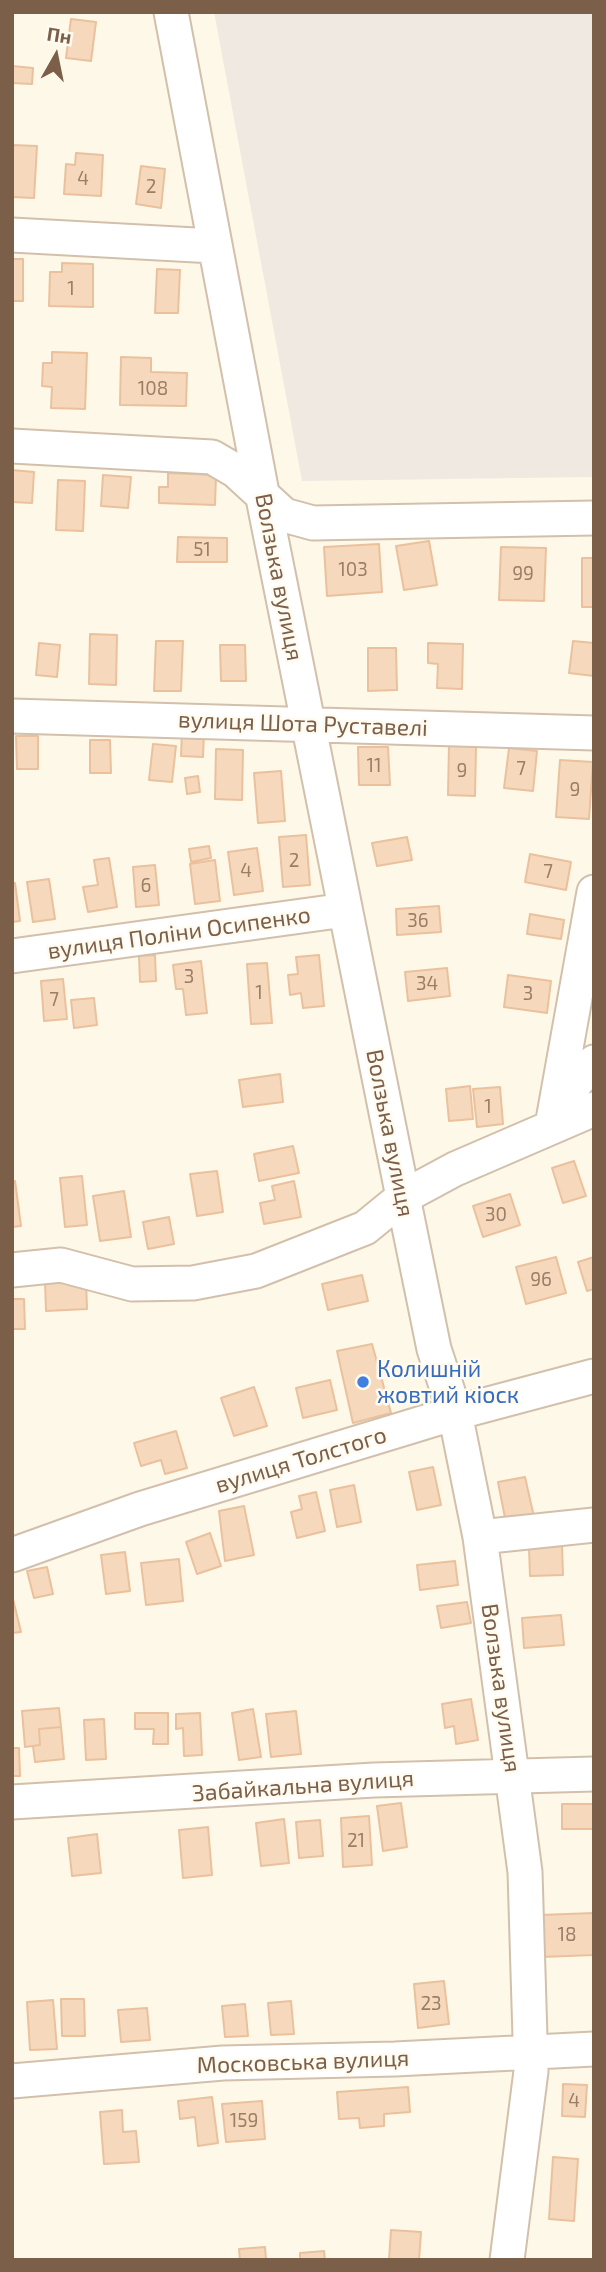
<!DOCTYPE html>
<html>
<head>
<meta charset="utf-8">
<style>
	body { margin:0 }
	#map { position:relative; width:606px; height:2272px; overflow:hidden; background:#fef8e8; font-family:"Exo 2",sans-serif }
	canvas { display:block }
	.frame { position:absolute; inset:0; border:14px solid #7c5f49; pointer-events:none }
	.north { position:absolute; left:21px; top:21px; width:70px; height:70px; -webkit-text-stroke:5px #fffbf0; paint-order:stroke; rotate:9deg; font-size:19px; font-weight:700; line-height:28px; text-align:center; color:#7c5f49 }
	.north::after { content:''; display:block; margin:auto; width:24px; height:32px; background:#7c5f49; clip-path:polygon(50% 0,100% 100%,50% 72%,0 100%) }
</style>
</head>
<body>
<div id="map">
<canvas width="606" height="2272"></canvas>
<div class="frame"></div>
<div class="north">Пн</div>
</div>
<script>
const context = document.querySelector('canvas').getContext('2d');
context.lineJoin = 'round';
function fill(path, color) {
  context.fillStyle = color;
  context.fill(path, 'evenodd');
}
function strokePath(path, color, width, dash) {
  context.strokeStyle = color;
  context.lineWidth = width;
  context.lineCap = dash ? 'butt' : 'round';
  context.setLineDash(dash || []);
  context.stroke(path);
}
function label(font, color, halo, rows, align = 'center') {
  context.font = font + ' "Exo 2",sans-serif';
  context.lineWidth = 5;
  context.setLineDash([]);
  context.textBaseline = 'middle';
  context.strokeStyle = halo;
  context.fillStyle = color;
  for (const [text, x, y, turn = 0] of rows) {
    context.save();
    context.translate(x, y);
    context.rotate((+turn || 0) * Math.PI / 180);
    context.textAlign = isNaN(turn) ? turn : align;
    if (halo) context.strokeText(text, 0, 0);
    context.fillText(text, 0, 0);
    context.restore();
  }
}
const industrial = new Path2D(`
	M214,12H594V477L302,481Z`);
const building = new Path2D(`
	M71,19L96,22L91,61L66,58Z
	M12,66L33,68L32,84L12,83Z
	M12,145L37,146L34,198L12,197Z
	M76,153L103,155L101,196L64,194L66,164L75,165Z
	M141,166L165,169L161,208L136,204Z
	M12,259H23V301H12Z
	M62,263L93,264V307L49,306L50,272H62Z
	M157,269L180,270L178,313H155Z
	M52,352L87,353L85,409L51,408L52,387L42,386L43,363H52Z
	M121,357L151,358V372L187,373L186,406L120,405Z
	M12,470L34,472L32,503L12,502Z
	M168,473L216,475L215,505L159,503V487H168Z
	M103,475L131,477L128,508L101,506Z
	M58,480L85,481L83,531L56,530Z
	M178,537L227,538V562H177Z
	M429,541L437,585L404,590L396,546Z
	M379,544L382,592L327,596L324,547Z
	M501,547L546,548L544,601L499,600Z
	M582,558H594V607H582Z
	M90,634L117,635L116,685L89,684Z
	M156,641H183L181,691H154Z
	M573,641L594,643V676L569,673Z
	M39,643L60,645L57,677L36,675Z
	M428,643L463,644L462,689L437,688L438,664L428,663Z
	M220,645H245L246,681H221Z
	M368,648H396L397,690L368,691Z
	M182,731L204,732L203,757L181,756Z
	M16,736H38V769H17Z
	M90,740H110L111,773H90Z
	M153,744L176,746L172,782L149,780Z
	M449,745L476,746L475,796L448,795Z
	M358,747H388L390,785H359Z
	M509,748L537,751L533,791L504,788Z
	M216,749L243,750L242,800L215,799Z
	M560,760L593,762L589,819L556,817Z
	M281,771L285,821L258,823L254,773Z
	M198,776L200,792L187,794L185,778Z
	M306,835L310,885L283,887L279,837Z
	M407,837L412,860L377,866L372,843Z
	M209,846L211,858L191,862L189,849Z
	M257,848L263,891L234,895L228,852Z
	M530,854L571,862L566,890L525,882Z
	M109,858L117,907L88,912L83,887L98,885L94,860Z
	M215,860L220,901L195,904L190,864Z
	M155,865L159,905L136,907L133,867Z
	M49,879L55,919L33,922L27,882Z
	M15,883L20,921L12,922V884Z
	M439,906L441,932L397,935L396,909Z
	M530,914L564,920L561,939L527,934Z
	M155,955L156,981L140,982L139,956Z
	M319,955L324,1006L303,1008L301,993L290,995L288,975L298,974L296,957Z
	M201,961L207,1013L186,1015L183,989H176L173,965Z
	M267,963L272,1023L251,1024L247,964Z
	M447,968L450,996L408,1001L405,972Z
	M508,975L551,981L547,1013L504,1007Z
	M63,979L67,1019L44,1021L41,981Z
	M94,998L97,1025L74,1028L71,1000Z
	M280,1074L283,1102L243,1107L239,1080Z
	M470,1086L473,1119L449,1121L446,1089Z
	M500,1087L503,1124L477,1127L473,1089Z
	M293,1146L299,1173L259,1181L254,1154Z
	M574,1161L586,1196L563,1203L552,1168Z
	M217,1171L223,1212L197,1216L190,1174Z
	M82,1176L87,1225L65,1227L60,1178Z
	M15,1181L21,1226L12,1227V1182Z
	M294,1181L301,1217L264,1224L260,1203L275,1200L272,1186Z
	M124,1191L131,1237L100,1241L93,1196Z
	M510,1194L520,1225L483,1237L473,1206Z
	M169,1217L174,1244L148,1249L143,1222Z
	M556,1257L566,1293L526,1304L516,1267Z
	M594,1257V1289L587,1291L578,1262Z
	M362,1275L368,1301L328,1310L322,1284Z
	M86,1279L87,1309L46,1311L45,1281Z
	M12,1299H24L25,1329H12Z
	M372,1344L391,1413L353,1423L337,1351Z
	M330,1380L337,1410L303,1418L296,1388Z
	M254,1387L267,1426L234,1436L221,1398Z
	M176,1431L187,1468L165,1474L161,1460L141,1466L134,1443Z
	M433,1467L441,1505L417,1510L409,1472Z
	M525,1477L534,1517L506,1523L498,1482Z
	M354,1485L361,1522L337,1527L330,1490Z
	M316,1492L325,1531L297,1538L291,1512L302,1509L299,1496Z
	M244,1506L254,1555L225,1561L219,1511Z
	M210,1533L221,1566L197,1574L186,1542Z
	M562,1546L563,1575L530,1576L529,1548Z
	M125,1552L130,1591L106,1594L101,1555Z
	M179,1559L183,1601L146,1605L141,1563Z
	M455,1561L458,1585L420,1590L417,1565Z
	M47,1567L53,1594L34,1598L27,1571Z
	M12,1595L21,1632L12,1633Z
	M467,1602L471,1623L441,1628L437,1606Z
	M561,1615L564,1645L524,1648L522,1618Z
	M471,1699L478,1740L456,1744L454,1726L445,1728L442,1704Z
	M59,1708L61,1727L39,1729L40,1745L25,1747L22,1711Z
	M253,1709L261,1757L239,1760L232,1713Z
	M296,1711L301,1754L271,1757L266,1714Z
	M135,1713H168V1744H153L154,1729H135Z
	M200,1713L202,1755L184,1756L183,1728L176,1729V1714Z
	M104,1719L106,1759L86,1760L84,1720Z
	M61,1727L64,1759L35,1762L33,1746L40,1745L39,1729Z
	M12,1748H19L20,1776H12Z
	M401,1803L407,1847L383,1851L377,1806Z
	M562,1804H594V1829H562Z
	M369,1816L372,1865L343,1867L341,1818Z
	M284,1819L289,1863L261,1866L256,1823Z
	M320,1820L323,1856L299,1858L296,1822Z
	M208,1827L212,1875L183,1878L179,1830Z
	M97,1834L101,1873L72,1876L68,1838Z
	M594,1913V1955L541,1957L540,1915Z
	M444,1981L449,2024L418,2028L414,1984Z
	M61,1999H84L85,2036H62Z
	M53,2000L57,2049L30,2050L27,2002Z
	M291,2001L294,2034L271,2035L268,2003Z
	M245,2004L248,2036L225,2037L222,2006Z
	M147,2008L150,2040L121,2042L118,2010Z
	M563,2084L587,2085L585,2117L562,2116Z
	M408,2087L410,2112L384,2114V2126L360,2128L359,2118L339,2119L337,2092Z
	M212,2097L218,2143L198,2146L195,2117L180,2119L178,2101Z
	M262,2101L265,2139L226,2142L222,2104Z
	M122,2110L123,2132L136,2131L139,2162L104,2164L100,2112Z
	M553,2157L578,2159L574,2221L549,2219Z
	M391,2230L421,2232L419,2260H389Z
	M265,2247L266,2260H240L239,2249Z
	M324,2251L325,2260H300V2253Z`);
const minor = new Path2D(`
	M171,12L262,493L403,1197L434,1349L455,1413L480,1537L525,1872L531,2071L507,2260
	M12,235L214,246
	M12,446L212,457L236,471L284,515L313,523L594,518
	M12,716L594,733
	M12,956L345,910
	M557,1104L594,1062
	M552,1126L594,892
	M12,1270L61,1265L132,1284L193,1283L256,1271L365,1228L403,1197L455,1169L594,1109
	M480,1537L594,1525
	M12,1555L140,1509L455,1413L594,1376
	M12,1802L374,1780L594,1774
	M12,2081L223,2063L395,2059L594,2049`);
const markers = [
	[363,1382,7,"#3f7fe0"]
];
const numberNames = [
	["4",83,179],
	["2",151,187],
	["1",71,289],
	["108",153,389],
	["51",202,550],
	["103",353,570],
	["99",523,574],
	["11",374,766],
	["7",521,769],
	["9",462,771],
	["9",575,790],
	["2",294,861],
	["4",246,871],
	["7",548,872],
	["6",146,886],
	["36",418,921],
	["3",189,977],
	["34",427,984],
	["1",259,993],
	["3",528,994],
	["7",54,1000],
	["1",488,1107],
	["30",496,1215],
	["96",541,1280],
	["21",356,1841],
	["18",567,1935],
	["23",431,2004],
	["4",574,2101],
	["159",244,2121]
];
const streetNames = [
	["Волзька вулиця",279,577,79],
	["вулиця Шота Руставелі",303,724,2],
	["вулиця Поліни Осипенко",179,933,-8],
	["Волзька вулиця",390,1133,79],
	["вулиця Толстого",301,1460,-17],
	["Волзька вулиця",501,1688,82],
	["Забайкальна вулиця",303,1786,-4],
	["Московська вулиця",303,2062,-2]
];
const shopNames = [
	["Колишній",377,1369],
	["жовтий кіоск",377,1395]
];
fill(industrial, '#efe9e2');
fill(building, '#f6d9bd');
strokePath(building, '#eac19c', 2);
strokePath(minor, '#d2c0ac', 37);
strokePath(minor, '#fff', 33);
for (const [x, y, r, color] of markers) {
  const dot = new Path2D();
  dot.arc(x, y, r, 0, 2 * Math.PI);
  context.fillStyle = color;
  context.fill(dot);
  strokePath(dot, '#fffbf0', 2.5);
}
label('19px', '#9a7e66', null, numberNames);
label('23px', '#7c5f49', '#fffbf0', streetNames);
label('23px', '#366cbe', '#fffbf0', shopNames, 'left');
</script>
</body>
</html>
